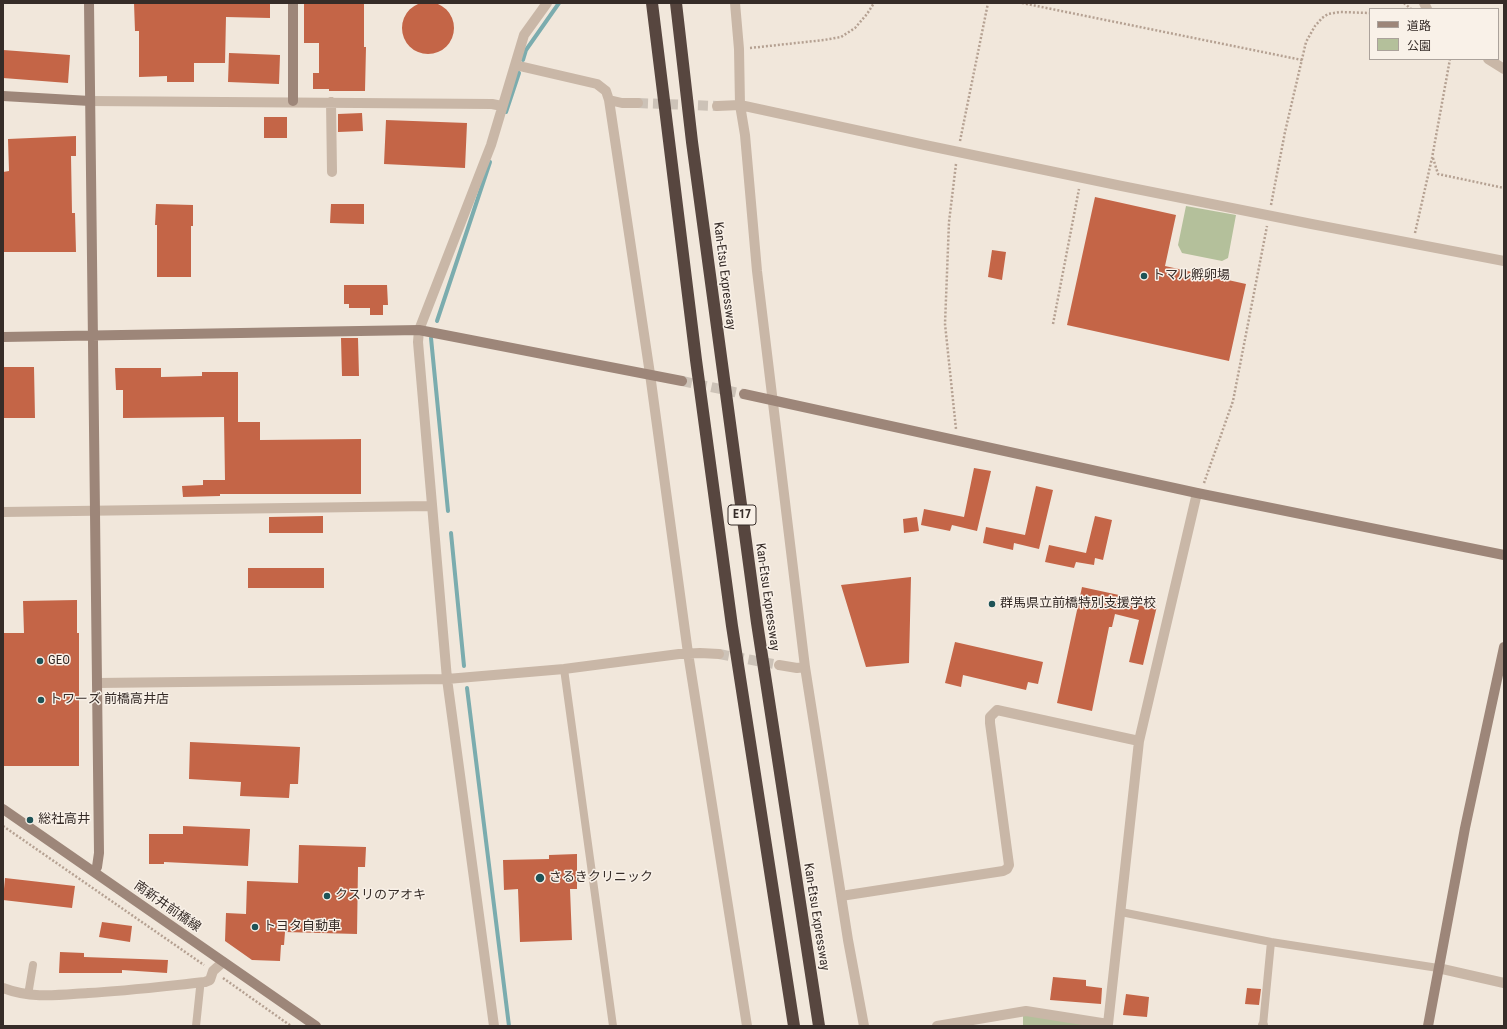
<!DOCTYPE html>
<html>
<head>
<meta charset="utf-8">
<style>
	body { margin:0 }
	#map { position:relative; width:1507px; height:1029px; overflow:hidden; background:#f1e7db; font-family:"Roboto Condensed","Noto Sans JP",sans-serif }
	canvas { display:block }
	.frame { position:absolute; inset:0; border:4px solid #362c28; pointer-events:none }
	.legend { position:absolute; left:1369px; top:8px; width:130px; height:52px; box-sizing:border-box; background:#f9f1e8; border:1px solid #aba29b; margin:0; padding:5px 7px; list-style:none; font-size:12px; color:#362c28 }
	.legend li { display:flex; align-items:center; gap:8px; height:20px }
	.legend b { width:20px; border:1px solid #aba29b }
</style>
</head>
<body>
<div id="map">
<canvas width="1507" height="1029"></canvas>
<div class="frame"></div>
<ul class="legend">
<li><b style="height:5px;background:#9d8679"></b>道路</li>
<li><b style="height:11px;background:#b4c09b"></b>公園</li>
</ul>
</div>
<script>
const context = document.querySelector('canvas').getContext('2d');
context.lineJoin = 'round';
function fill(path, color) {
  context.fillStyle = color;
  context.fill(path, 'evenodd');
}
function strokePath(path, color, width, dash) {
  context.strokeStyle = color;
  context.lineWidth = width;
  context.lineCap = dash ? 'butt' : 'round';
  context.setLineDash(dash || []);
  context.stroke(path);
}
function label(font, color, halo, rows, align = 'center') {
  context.font = font + ' "Roboto Condensed","Noto Sans JP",sans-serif';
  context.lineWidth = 3;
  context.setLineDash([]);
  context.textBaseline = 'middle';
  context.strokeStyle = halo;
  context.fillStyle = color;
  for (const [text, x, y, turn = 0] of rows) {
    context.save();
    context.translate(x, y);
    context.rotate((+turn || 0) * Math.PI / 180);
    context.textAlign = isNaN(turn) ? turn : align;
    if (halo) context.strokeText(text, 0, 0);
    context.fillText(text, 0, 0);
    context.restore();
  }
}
const green = new Path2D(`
	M1186,206L1236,215L1228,258L1222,261L1182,253L1178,245Z
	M1023,1015L1101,1026H1023Z`);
const stream = new Path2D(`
	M523,60L526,50L559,3
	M506,112L519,73
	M437,321L490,162
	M431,338L448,511
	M451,533L464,666
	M467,688L509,1026`);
const building = new Path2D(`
	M402 28a26 26 0 1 1 52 0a26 26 0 1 1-52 0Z
	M134,3H270V18L226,17L225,63H194V82H167V76L139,77V31H135Z
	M304,3H364V47H366L365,91H329V89H313V73H319V43H304Z
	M3,50L70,55L68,83L3,78Z
	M229,53L280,55L279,84L228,82Z
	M362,113L363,131L338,132V114Z
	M264,117H287V138H264Z
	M386,120L467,123L465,168L384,164Z
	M76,136V156H71L72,213H75L76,252H3V172L9,171L8,139Z
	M1095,197L1176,215L1165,266L1246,284L1229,361L1067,325Z
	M156,204L193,205V226H191V277H157V225H155Z
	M331,204H364V224L330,223Z
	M992,250L1006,252L1002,280L988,277Z
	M344,285H387L388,305H383V315H370V308H349V304H344Z
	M341,338H358L359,376H342Z
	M3,367H34L35,418H3Z
	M115,368H161V377L202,376V372H238V422H260V440L361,439V494H220V496L183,497L182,486L203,485V480H225L224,417L123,418V390H116Z
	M974,468L991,471L977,531L952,525L950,531L921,525L924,509L964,517Z
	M1036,486L1053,490L1039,549L1014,543L1013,550L983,543L986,527L1025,535Z
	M323,516V533H269V517Z
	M1095,516L1112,520L1103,560L1095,558L1094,565L1076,562L1074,568L1045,562L1049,545L1086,553Z
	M917,517L919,531L904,533L903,519Z
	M248,568H324V588H248Z
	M911,577L909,663L866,667L841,585Z
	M1082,587L1119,595L1118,597L1157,606L1143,665L1129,662L1139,620L1115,614L1112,627H1109L1092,711L1057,703Z
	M77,600V633H79V766H3V633H24L23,601Z
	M955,642L1043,662L1038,684L1028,682L1026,690L963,675L961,687L945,683Z
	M190,742L300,747L298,784H290L289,798L240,796L241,782L189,779Z
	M183,826L250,829L248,866L164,862V864H149V834H183Z
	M299,845L366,847L365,867H358L357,934L285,932L284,945H281L280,961L252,960L225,941L226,913L246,914L247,881L298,883Z
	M577,854V889H570L572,940L520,942L518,889L504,890L503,860L549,859V855Z
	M5,878L75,886L72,908L3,900Z
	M102,922L132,926L130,942L99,937Z
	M60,952L84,953V957L168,960L167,973L122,970V973H59Z
	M1053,977L1086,980V986L1102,988L1101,1004L1050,1000Z
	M1247,988L1261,989L1259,1005L1245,1004Z
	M1126,994L1149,997L1147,1017L1123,1015Z`);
const streetTunnel = new Path2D(`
	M638,103L717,106
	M719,654L779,665`);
const secondaryTunnel = new Path2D(`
	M682,381L744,394`);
const path = new Path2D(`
	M1022,3L1302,60
	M1404,3L1411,9
	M750,48L824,40L841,37L855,28L867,14L874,3
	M960,141L988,3
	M1433,158L1438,174L1504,188
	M956,164L949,222L945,324L956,429
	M1271,205L1285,132L1306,42L1315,26L1322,18L1328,14L1340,12L1370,13
	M1415,233L1432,158L1450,59
	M1053,324L1079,189
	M1204,483L1233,401L1267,226
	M3,826L204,965
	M223,978L291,1026`);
const lane = new Path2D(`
	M564,669L613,1026
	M1121,912L1271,942L1438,968
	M28,995L33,965
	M1263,1025L1271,942
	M196,1026L200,988V982`);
const street = new Path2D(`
	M735,3L739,49L740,105L745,135L757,271L805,667L848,940L864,1026
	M1424,3L1427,9
	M1488,59L1504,69
	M515,65L597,84L606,91L609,100L650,374L688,653L747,1026
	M609,100L622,103H638
	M90,101L492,104L502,106
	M331,102L332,172
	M717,106L740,105C994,161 1249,213 1504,261
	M3,512L431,506
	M779,665L797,668L805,667
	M97,683L447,679L564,669L679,654L700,653L719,654
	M841,896L1003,871L1007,869L1009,865L990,723V717L997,710L1139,741
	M1438,968L1504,983
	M3,988C32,999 58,995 88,993C127,991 166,986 205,982L210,980L213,971L223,962
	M494,1026L447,679L418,342L419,330L491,145L524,35L547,3
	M937,1026L1026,1011L1108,1024L1139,741L1197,493
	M1263,1026V1025`);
const secondary = new Path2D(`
	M89,3L99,853L97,867L94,872
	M293,3V101
	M3,96L90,101
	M3,337L419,330L682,381
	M744,394L1197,493L1504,555
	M3,809L316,1026
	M1428,1026L1465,828L1504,647`);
const highway = new Path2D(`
	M652,3L696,360L732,626L794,1026
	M676,3L692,142L757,623L819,1026`);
const markers = [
	[1144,276,4,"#1e5357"],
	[992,604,4,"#1e5357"],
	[40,661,4,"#1e5357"],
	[41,700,4,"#1e5357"],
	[30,820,4,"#1e5357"],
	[540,878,5,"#1e5357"],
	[327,896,4,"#1e5357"],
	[255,927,4,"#1e5357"]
];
const shields = [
	[742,515,28]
];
const shieldNames = [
	["E17",742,515]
];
const streetNames = [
	["Kan-Etsu Expressway",724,276,83],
	["Kan-Etsu Expressway",767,597,82],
	["南新井前橋線",167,907,35],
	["Kan-Etsu Expressway",816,917,81]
];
const poiNames = [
	["トマル孵卵場",1152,276],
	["群馬県立前橋特別支援学校",1000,604],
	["GEO",48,661],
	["トワーズ 前橋高井店",49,700],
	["総社高井",38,820],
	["さるきクリニック",549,878],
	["クスリのアオキ",335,896],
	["トヨタ自動車",263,927]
];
fill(green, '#b4c09b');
strokePath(stream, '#7bacae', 4);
fill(building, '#c46547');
strokePath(streetTunnel, '#ccc2b7', 10, [10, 5]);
strokePath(secondaryTunnel, '#ccc2b7', 10, [10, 5]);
strokePath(path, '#b5a192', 2.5, [2, 2]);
strokePath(lane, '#c9b7a7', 8);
strokePath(street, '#c9b7a7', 10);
strokePath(secondary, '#9d8679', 10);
strokePath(highway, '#57463f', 12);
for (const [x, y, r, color] of markers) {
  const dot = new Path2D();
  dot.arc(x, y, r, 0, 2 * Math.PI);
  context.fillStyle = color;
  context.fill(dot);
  strokePath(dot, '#f9f1e8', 1.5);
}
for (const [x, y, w] of shields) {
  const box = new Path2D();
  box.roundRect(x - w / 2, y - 10, w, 20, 3);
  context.fillStyle = '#f9f1e8';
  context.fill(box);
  strokePath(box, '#362c28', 1);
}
label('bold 12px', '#362c28', null, shieldNames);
label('13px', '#362c28', '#f9f1e8', streetNames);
label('13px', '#362c28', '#f9f1e8', poiNames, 'left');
</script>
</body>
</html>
